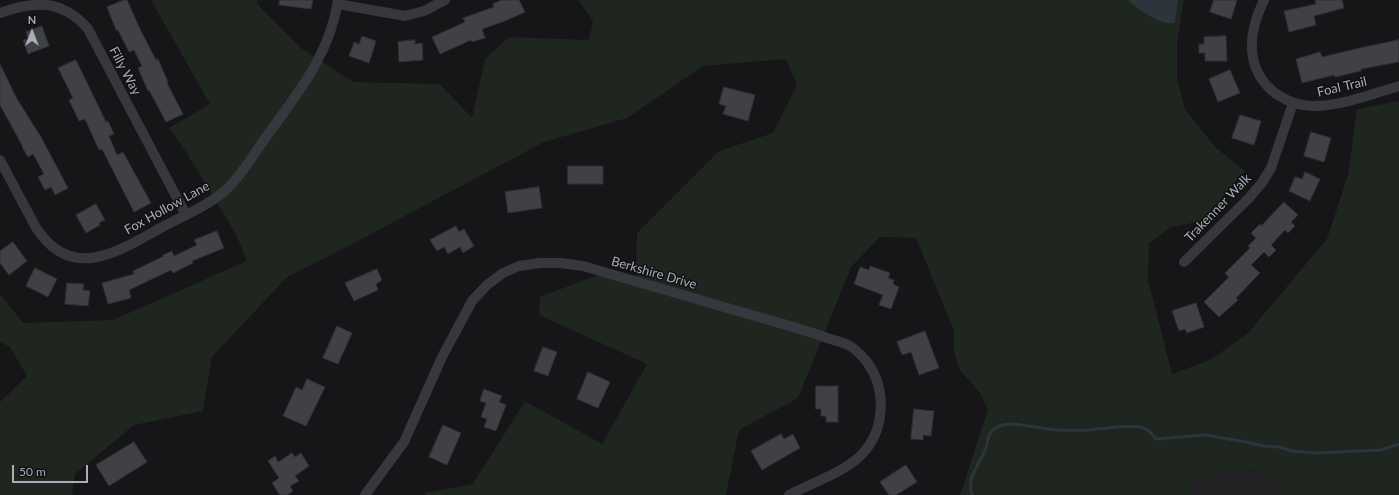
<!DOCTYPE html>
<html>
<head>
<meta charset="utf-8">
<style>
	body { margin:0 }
	#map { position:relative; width:1399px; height:495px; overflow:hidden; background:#161618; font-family:Lato,sans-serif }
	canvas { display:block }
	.north { position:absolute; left:12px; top:12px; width:40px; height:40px; -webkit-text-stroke:3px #111113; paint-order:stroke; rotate:0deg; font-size:11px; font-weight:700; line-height:16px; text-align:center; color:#a8adb8 }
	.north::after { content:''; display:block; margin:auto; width:14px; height:18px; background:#a8adb8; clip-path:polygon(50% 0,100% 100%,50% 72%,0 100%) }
	.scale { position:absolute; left:12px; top:465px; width:76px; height:18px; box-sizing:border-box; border:2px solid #a8adb8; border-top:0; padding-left:5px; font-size:12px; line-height:14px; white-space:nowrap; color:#a8adb8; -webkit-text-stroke:3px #111113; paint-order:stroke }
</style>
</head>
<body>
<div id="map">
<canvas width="1399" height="495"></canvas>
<div class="north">N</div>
<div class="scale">50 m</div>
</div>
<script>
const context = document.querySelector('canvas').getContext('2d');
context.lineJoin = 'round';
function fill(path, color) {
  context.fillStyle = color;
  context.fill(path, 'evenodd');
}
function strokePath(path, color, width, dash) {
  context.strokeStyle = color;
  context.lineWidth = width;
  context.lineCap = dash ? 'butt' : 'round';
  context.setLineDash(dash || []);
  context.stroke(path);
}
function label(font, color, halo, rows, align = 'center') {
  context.font = font + ' Lato,sans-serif';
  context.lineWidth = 3;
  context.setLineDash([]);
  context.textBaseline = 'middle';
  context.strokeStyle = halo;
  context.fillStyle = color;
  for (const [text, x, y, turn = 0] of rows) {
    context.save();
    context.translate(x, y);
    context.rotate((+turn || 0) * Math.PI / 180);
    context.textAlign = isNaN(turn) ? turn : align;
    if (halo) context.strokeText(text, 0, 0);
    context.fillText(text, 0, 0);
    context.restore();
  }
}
const built = new Path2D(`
	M1260,471L1289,495H1193L1191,477Z`);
const green = new Path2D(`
	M151,0H257V4L301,48L353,82L440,84L472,118L485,59L509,37L589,40L593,21L578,0H1184L1177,42V78L1185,109L1215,147L1245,171L1202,221L1171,227L1149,243L1148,280L1172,374L1210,360L1247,334L1327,239L1348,175L1357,109L1399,101V495H1289L1259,471L1191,477L1193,495H960L988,410L980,393L959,369L954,350V331L916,238L880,237L851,267L798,398L739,430L726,495H425V493L473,484L525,401L602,444L647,364L539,315L540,297L608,271L636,279L637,233L719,151L773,133L797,85L786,59L703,66L627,118L544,142L354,243L287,277L212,357L203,411L134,425L75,474L72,495H0V402L27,376L10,347L0,342V294L23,323L113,320L247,261L236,234L186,152L169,128L210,104Z`);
const water = new Path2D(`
	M1128,0H1178L1175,22C1164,28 1136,8 1128,0Z`);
const stream = new Path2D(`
	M972,495C966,477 979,466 985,450C989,440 987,432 997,427C1009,420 1035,428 1048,429C1064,431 1081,431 1097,429C1111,428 1126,425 1140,427C1148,428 1151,433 1156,439L1205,435L1241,441L1264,446L1279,447L1292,451L1315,453L1381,450L1399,444`);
const building = new Path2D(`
	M124,0H127L140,29L156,60L158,59L168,82L167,83L183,114L166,122L149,90L148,91L138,68L142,66L134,50L129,52L118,30H116L107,7Z
	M280,0H313L311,9L279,5Z
	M502,0H519L525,12L505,21L482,29L485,38L472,42L471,40L440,54L432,37L465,22L463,18L494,7L493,4Z
	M1214,0H1237L1231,19L1210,12Z
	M1315,0H1342L1344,8L1314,16L1316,25L1289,32L1284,11L1316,4Z
	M42,26L49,46L28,54L23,40L28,39L26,32Z
	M362,36L376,41L369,63L349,56L354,42L359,44Z
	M1226,36L1227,61H1205V53H1199V44H1204V37Z
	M415,40V44L422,43L423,60L399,62L398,42Z
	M1399,40V62L1361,69V71L1335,77L1334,75L1302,83L1296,59L1320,52L1322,57L1364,47Z
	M76,60L106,122L108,121L114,134L109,136L117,155L123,152L151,203L134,212L102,149L99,150L85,119L79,121L69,100L73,98L58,68Z
	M0,64L17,99L41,137L68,188L55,195L51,187L45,190L38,177L44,174L33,154L28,157L22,147H23L0,105Z
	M1230,70L1240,93L1218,102L1209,79Z
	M724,87L755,95L748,121L723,114L726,106L719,104Z
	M1240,115L1261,121L1254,145L1232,138Z
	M1311,132L1331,138L1324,162L1304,156Z
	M568,166H603V184H568Z
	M1305,172L1320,179L1310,201L1289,191L1295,177L1302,179Z
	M539,187L542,208L508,213L505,192Z
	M1284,202L1298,215L1291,222L1295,226L1288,233L1285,230L1271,245L1276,250L1269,257L1264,252L1251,265L1260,273L1236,298L1238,300L1219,317L1204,302L1229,277L1225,273L1250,248L1248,246L1256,238L1251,233L1260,224L1261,226Z
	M96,204L105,220L99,223L100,225L86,233L76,215Z
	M456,226L459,232L464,229L474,246L463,253L460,247L448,254L444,247L437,251L430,240Z
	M217,231L224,248L192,261L193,263L173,273L171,270L129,290L131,298L108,304L102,283L134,274L133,271L164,256L163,255L172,251L174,256L197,245L194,240Z
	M13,242L27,261L9,275L0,263V251Z
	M870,266L890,273L888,278L894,280L893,284L899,287L891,309L879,305L883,295L854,284L860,267L869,270Z
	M35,268L57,279L48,297L26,286Z
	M377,269L382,280L376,284L378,290L354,301L345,283Z
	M67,283L84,284L83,290L90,291L88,306L65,304Z
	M1196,303L1204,327L1187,333L1185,329L1179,331L1172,311Z
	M337,326L352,333L338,364L323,358Z
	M925,331L939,368L919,375L911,352L902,355L897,342Z
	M543,347L557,352L548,376L534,371Z
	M588,372L610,382L598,408L577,399Z
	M307,379L325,387L306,426L283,416L296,387L302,390Z
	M816,386H838V422H826V416H821V409H816Z
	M484,389L502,396L499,402L506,405L496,431L484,427L487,419L481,417L486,403L480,401Z
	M914,409L934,411L931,436L923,435V440L911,439Z
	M443,425L461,433L447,465L429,457Z
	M781,434L784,439L793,434L800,448L762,470L751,451Z
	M134,442L147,462L109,486L96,465Z
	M292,453L295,457L301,453L309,466L295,476L299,481L290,486L293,491L287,495H280L272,483L279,478L268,461L275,456L278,462Z
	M906,465L917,482L896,495H889L880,482Z`);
const minor = new Path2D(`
	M1264,0C1248,33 1244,69 1276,94C1287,101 1300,106 1313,106C1342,106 1372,94 1399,86
	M338,4L405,16L424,11L445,0
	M0,13C36,0 63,0 88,29L186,215
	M0,160L35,226C72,285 120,250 166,225C186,215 211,204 228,188C243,173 254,154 266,137C297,94 330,55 338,0
	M1184,262L1249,198L1261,184L1271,168L1293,103
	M365,495L404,442L442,357L472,301L487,285L503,273L519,266L540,263H561L583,266C640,283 698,299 755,316C779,323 803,329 827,338C834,340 843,342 850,346C857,350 862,356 867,362C888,391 885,434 858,458C841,473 810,484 789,495`);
const streetNames = [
	["Filly Way",125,71,62],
	["Foal Trail",1342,87,-13],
	["Fox Hollow Lane",167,208,-29],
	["Trakenner Walk",1218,208,-46],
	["Berkshire Drive",654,273,16]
];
fill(built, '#222225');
fill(green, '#1e261f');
fill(water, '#2c353c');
strokePath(stream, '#2c353c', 3);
fill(building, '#404145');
strokePath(building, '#303034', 1);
strokePath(minor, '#37383d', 10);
label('13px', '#a8adb8', '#111113', streetNames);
</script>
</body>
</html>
